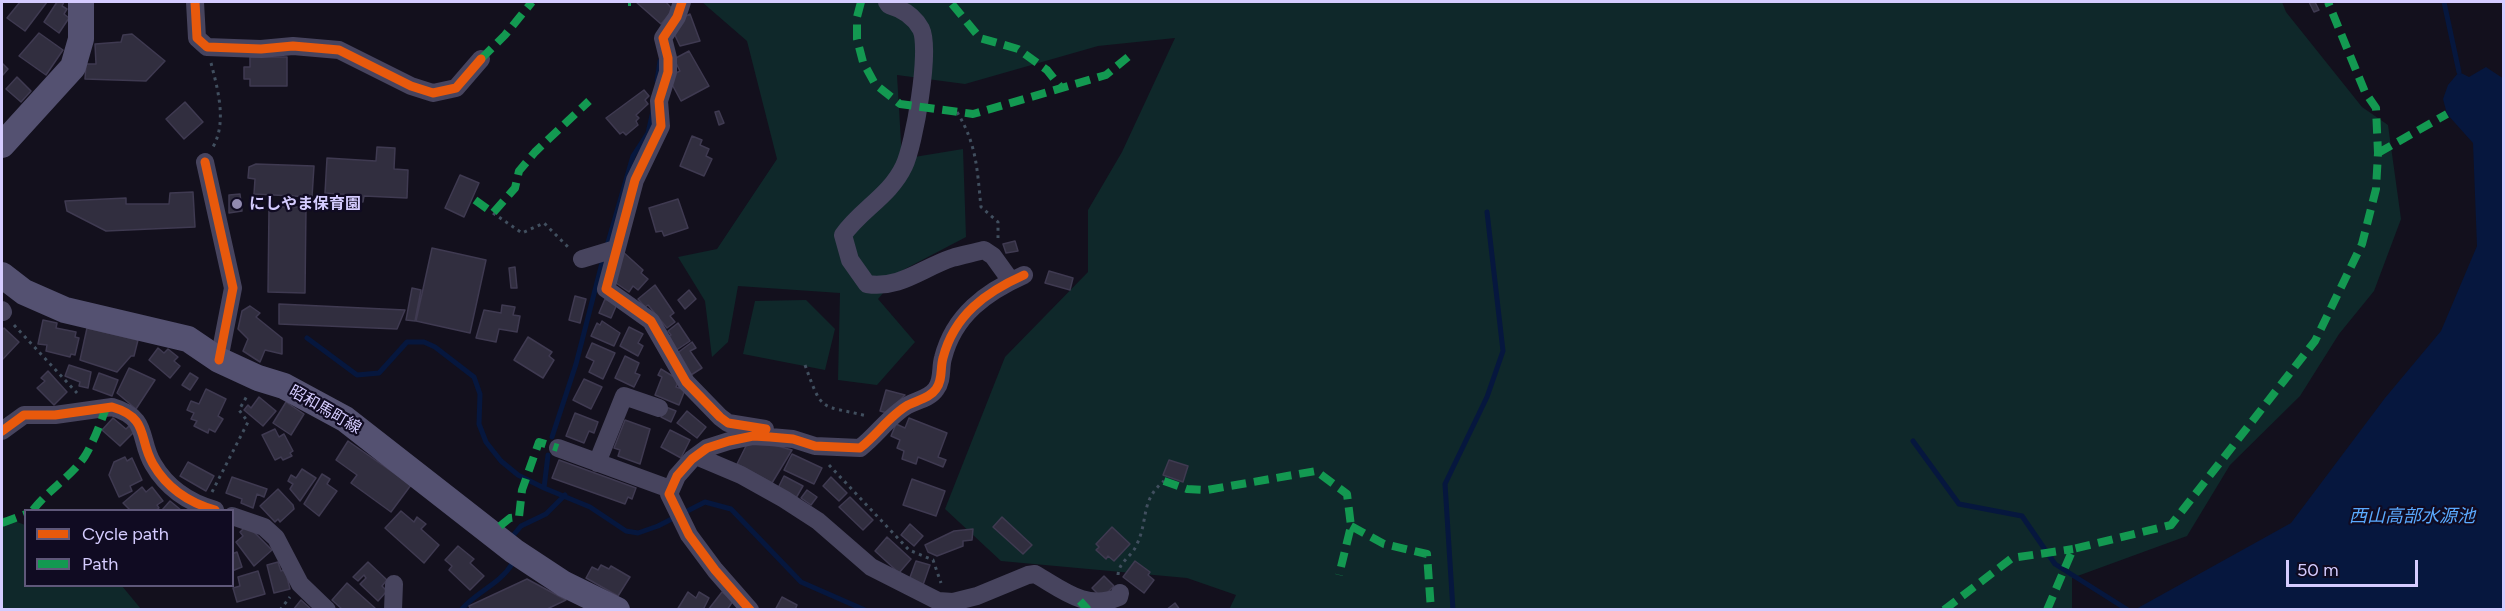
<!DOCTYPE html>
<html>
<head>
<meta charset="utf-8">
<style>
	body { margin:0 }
	#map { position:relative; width:2505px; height:611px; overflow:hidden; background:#13101d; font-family:Figtree,sans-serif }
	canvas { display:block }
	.frame { position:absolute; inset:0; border:3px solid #d5ccff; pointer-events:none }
	.legend { position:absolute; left:24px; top:509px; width:210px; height:78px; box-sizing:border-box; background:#100b22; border:2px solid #5f587a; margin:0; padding:8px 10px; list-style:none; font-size:18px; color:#d5ccff }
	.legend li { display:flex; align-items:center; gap:12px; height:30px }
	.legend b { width:30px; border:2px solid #5f587a }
	.scale { position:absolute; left:2286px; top:560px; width:132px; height:27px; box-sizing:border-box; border:3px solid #d5ccff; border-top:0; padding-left:8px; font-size:18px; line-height:21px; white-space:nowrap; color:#d5ccff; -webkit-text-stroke:4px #100b22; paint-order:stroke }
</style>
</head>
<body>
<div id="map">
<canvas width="2505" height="611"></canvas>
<div class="frame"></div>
<ul class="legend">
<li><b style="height:8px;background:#e8590c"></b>Cycle path</li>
<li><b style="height:8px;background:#139951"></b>Path</li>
</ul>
<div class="scale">50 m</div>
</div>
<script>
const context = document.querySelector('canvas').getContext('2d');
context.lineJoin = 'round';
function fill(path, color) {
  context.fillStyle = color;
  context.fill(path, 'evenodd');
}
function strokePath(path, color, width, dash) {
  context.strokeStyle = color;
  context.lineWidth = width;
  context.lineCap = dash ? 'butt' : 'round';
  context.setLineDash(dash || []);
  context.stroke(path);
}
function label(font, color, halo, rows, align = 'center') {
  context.font = font + ' Figtree,"Noto Sans JP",sans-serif';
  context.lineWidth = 4.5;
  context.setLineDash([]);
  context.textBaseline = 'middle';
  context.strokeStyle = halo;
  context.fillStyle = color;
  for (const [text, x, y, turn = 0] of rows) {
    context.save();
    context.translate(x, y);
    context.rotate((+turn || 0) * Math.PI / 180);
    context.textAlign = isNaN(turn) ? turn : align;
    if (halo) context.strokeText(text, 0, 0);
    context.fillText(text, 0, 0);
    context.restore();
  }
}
const green = new Path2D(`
	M702,2H2282L2286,12L2362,107L2388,125L2401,219L2374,291L2339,334L2300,396L2230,465L2187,536L2072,578V610H1229L1236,595L1187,578L1001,561L945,509L1005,357L1088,272V210L1122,152L1175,38L1098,46L965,84L897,75L902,159L963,149L966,237L903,270L878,299L915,342L877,385L838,380L840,293L738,286L728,342L712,357L705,301L678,257L717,249L777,159L747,41Z
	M806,300L835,329L825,370L743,354L755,301Z
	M2,516L25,525L26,586H122L141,609H2Z`);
const water = new Path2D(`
	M2486,67L2504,79L2503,609H2136L2291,523L2385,398L2441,331L2477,246L2473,143L2447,114L2443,99L2448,85L2459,72L2469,77Z`);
const stream = new Path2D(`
	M2444,2L2459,72
	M657,81L660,61
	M607,246L633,156L648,133L653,111
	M307,338L357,375L379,373L407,342H424L435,347L474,377L480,394L479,424L486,442L501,461L518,475L544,488L590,507L626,531L638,533L658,526L705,502L731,509L801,582L865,610
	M552,437L576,364L604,255
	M1913,441L1959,504L2022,516L2055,564L2128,610
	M544,488L548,455
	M511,538L521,526L546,514L565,495
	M461,610C476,592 500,584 512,564
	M1453,610L1445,484L1487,397L1503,351L1487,212`);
const building = new Path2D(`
	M20,2H47L25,31L7,18Z
	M57,2H64L62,6L67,9L64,14L69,18L59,33L44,22Z
	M636,2H666L673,10L661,24Z
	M2309,2H2315L2319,10L2314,12Z
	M690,14L700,41L680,46L672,29L680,19Z
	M39,33L63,50L46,75L19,56Z
	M132,34L165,61L146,81L85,79L86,64H96L95,44L121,42L123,35Z
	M689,51L709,86L681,101L668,77L680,71L674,59Z
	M250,57H287V86H250V79H244V67H250Z
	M2,63L8,69L2,76Z
	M17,77L31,91L21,102L6,89Z
	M644,90L649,96L645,100L648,104L636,115L639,118L636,121L638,125L626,135L623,132L620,134L606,118Z
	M185,102L203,122L184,139L166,119Z
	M719,111L724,123L719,125L715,112Z
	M692,136L702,140L700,145L709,149L706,156L712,159L704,176L680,166Z
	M377,147L395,148L394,169L408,170L407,198L364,196L363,202L351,201V195L325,193L327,158L376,161Z
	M256,164L314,166L312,197L254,194L255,179L248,178L249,167Z
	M460,175L479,183L464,217L445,208Z
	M193,192L195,227L106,231L67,211L65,201L126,198V204H169L170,193Z
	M240,194L242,211L229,213V195Z
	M678,199L688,228L664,236L662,231L656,232L649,208Z
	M269,207H306L305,293L268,292Z
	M1015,241L1018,251L1006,253L1003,244Z
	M432,248L486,260L470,333L416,321Z
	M622,251L643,270L641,273L648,279L638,290L633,286L629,292L613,281Z
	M515,267L517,288H511L509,268Z
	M1049,271L1073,278L1070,290L1045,283Z
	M655,285L674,313L670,316L675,322L667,328L648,305L645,307L638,299Z
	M412,288L421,290L415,321L406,320Z
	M689,290L696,299L685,309L678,300Z
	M575,296L586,299L580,323L569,320Z
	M605,299L617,304L611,318L599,313Z
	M279,304L405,310L397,329L279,324Z
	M502,305L515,307L513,315L520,316L517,332L499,329L496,342L476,338L484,310L501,313Z
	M250,306L260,313L256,317L282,338V354L265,350L260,362L243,351L248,339L238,329L242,311Z
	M43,320L57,323L56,328L76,332L75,337L79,338L75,355L71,354L70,357L46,351L47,345L38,344Z
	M602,321L620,333L614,346L591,336L597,323L600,325Z
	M678,323L690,341L675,351L666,338L671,335L668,331Z
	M629,327L643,334L638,343L643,346L638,356L620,346Z
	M4,328L19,342L2,360V330Z
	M87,328L138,340L134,356H131L117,372L80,360Z
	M528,337L552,352L549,356L554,360L543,378L514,360Z
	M692,342L696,348L690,351L702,368L691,375L676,354Z
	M592,343L615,353L603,379L589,372L594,361L586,357Z
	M158,348L164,353L168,349L178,357L174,361L180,366L170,378L149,360Z
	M625,356L639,363L635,373L640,375L634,387L615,378Z
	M69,365L91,372L88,388L79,386L80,382L65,376Z
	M129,368L155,380L136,409L117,393Z
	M661,369L679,380L676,387L685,390L679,405L655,395L662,377L658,375Z
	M48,371L67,392L54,405L37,388L45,381L41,378Z
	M99,373L118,380L112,396L93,389Z
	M190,373L198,378L190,390L182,385Z
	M584,379L602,387L591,409L573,400Z
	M206,389L226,399L218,416L223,419L215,432L209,429L208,433L194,426L197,421L191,419L194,413L187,410L191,401L199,404Z
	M886,390L905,395L887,413L880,411Z
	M259,397L276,411L263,426L244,410L248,405L251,408Z
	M286,402L304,414L291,435L273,423Z
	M666,407L676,411L671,422L661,417Z
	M687,411L706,427L697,438L677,423Z
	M575,413L598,422L594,433L589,431L584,443L566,436Z
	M113,418L126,429L129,426L135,431L120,446L102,430Z
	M909,418L947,433L938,457L946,460L943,467L918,457L916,464L902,459L904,451L897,448L900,440L891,436L896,424L905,428Z
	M625,420L650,429L640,464L618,456L620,450L614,448Z
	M275,429L279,437L284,434L293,451L290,453L292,456L283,460L281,457L275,460L262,435Z
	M670,430L690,440L681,458L661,447Z
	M348,441L411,485L391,512L351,483L357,475L336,460Z
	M747,444L774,445L792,450L772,483L737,464Z
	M792,454L822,468L814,484L784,470Z
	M125,457L127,461L132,458L142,480L130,486L132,491L119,497L109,475L114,462Z
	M559,460L636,488L632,499L628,497L625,504L552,478Z
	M1169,460L1188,466L1183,482L1163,475Z
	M188,462L214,476L206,491L180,476Z
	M302,469L316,478L300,501L290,489L293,484L288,481L291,475L296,478Z
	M322,474L330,479L327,484L337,491L319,516L304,504Z
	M784,476L803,486L796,498L778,488Z
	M232,477L267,489L264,497L257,494L253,508L241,503L242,499L226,493Z
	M831,477L847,493L839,501L823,486Z
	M912,479L945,491L936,516L903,505Z
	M142,487L146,492L152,487L163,501L157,505L159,508L156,510H130L123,503Z
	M278,489L293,505L294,509L280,522L278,519L275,522L260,506Z
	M807,490L817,497L811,505L801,498Z
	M850,497L873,520L863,530L839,507Z
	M170,501L181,510H162Z
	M401,511L414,522L417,517L426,524L421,529L439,545L424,563L385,528Z
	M1002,517L1032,545L1023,554L993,527Z
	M910,524L923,536L914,546L901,535Z
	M247,525L272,550L254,566L236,542L243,536L240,532Z
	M1112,527L1130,544L1114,561L1108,556L1106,559L1096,550L1099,547L1096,544Z
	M973,529L972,540L963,541V546L937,556L928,552L925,545L954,531Z
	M887,537L911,559L899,573L875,551Z
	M458,546L474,559L470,563L484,576L470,590L449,570L452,566L445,560Z
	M237,552L242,567L232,571V554Z
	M916,561L930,565L923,585L909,580Z
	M1135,561L1150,572L1148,575L1154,580L1144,593L1123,577Z
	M278,562L281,571L285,569L290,589L274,593L267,565Z
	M368,562L387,580L382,586L387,591L378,601L360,584L366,578L364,575L358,581L353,577Z
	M601,565L609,569L611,566L630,577L618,596L586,578L592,567L598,570Z
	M258,571L265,594L237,602L233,588L240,586L238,577Z
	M1104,576L1114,586L1102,598L1092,588Z
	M527,579L566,600L545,610H471L469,606Z
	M347,583L375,608L374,610H343L332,600Z
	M688,592L696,598L699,592L709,598L703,610H677Z
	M722,592L733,601L727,610H708Z
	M782,597L797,605L795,610H775Z
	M301,600L312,610H293Z
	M1175,603L1180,610H1166Z`);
const path = new Path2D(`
	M211,63C218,90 227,122 213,147
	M957,112C977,145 977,169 981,207L998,222V238
	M493,213L522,233L544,223L569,248
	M14,325L77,393
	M805,365C823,414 819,404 867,416
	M829,465L909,550L933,560L941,583
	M212,492L248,422L239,410L247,396
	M1118,575C1119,561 1132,557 1137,544C1149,518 1140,501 1164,481
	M280,610L290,597`);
const minor = new Path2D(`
	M195,2L197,38L207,47L261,49L293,46L339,50L411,86L433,93L456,88L481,59
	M682,2L677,17L663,38L668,58V72L659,101L661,126L635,180L606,289L651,321L686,382L720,417L728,423L765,429
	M887,2L889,5C903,9 914,16 921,29C931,50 914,145 904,166C890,196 860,210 843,235L850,260L867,284C900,289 922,268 952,258C962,255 973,253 984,250L993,256L1011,281
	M205,162L233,288L219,360
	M582,259L615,249
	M2,310L3,312
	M2,431L24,415H55L112,407C150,418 138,439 153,464C167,488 190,503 215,510
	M558,448L670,489
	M696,456L741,475L784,499L818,521L871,567L938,601L953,602L977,596L1028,575L1035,574C1063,590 1086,611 1119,597L1120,593
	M597,463L624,396L659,408
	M232,516L264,527L276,538L300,584L327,610
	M393,610L394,584
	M750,610L715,570L689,535L669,494L677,476L692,459L707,448L729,441L753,436L770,437L793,439L815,446L860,448C877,435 890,415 908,405C918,400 930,398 936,389C943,380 940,368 943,358C954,315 986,292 1024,275`);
const secondary = new Path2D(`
	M2,145L73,67L81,39V2
	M2,275L24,292L65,310L188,339L219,360L258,378L284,386L345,419L514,551L564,584L617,610`);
const quiet = new Path2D(`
	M628,2H631
	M861,2L857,17V39L863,62L875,84L900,104L973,114L1106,75L1128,57
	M952,4L980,38L1018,49L1047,70L1062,89
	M481,59L505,35L532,2
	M2378,153L2447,114
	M475,200L493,213L515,188L519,171L535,152L589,101
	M1164,481L1187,489L1207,490L1316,471L1347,494L1351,526L1339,575
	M33,510C48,490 71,477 85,456C94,441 100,424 106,408
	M2,523L26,514
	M500,526L510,518L519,517L522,490L539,442L558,448
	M1351,526L1384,544L1427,554L1431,610
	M1080,601L1088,610
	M1944,610L2012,558L2073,549
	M2047,610L2073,549L2171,525L2315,341L2362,244L2376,189L2378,153L2376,108L2365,92L2328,2`);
const cycleway = new Path2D(`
	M195,2L197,38L207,47L261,49L293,46L339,50L411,86L433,93L456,88L481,59
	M682,2L677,17L663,38L668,58V72L659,101L661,126L635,180L606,289L651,321L686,382L720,417L728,423L766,429
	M205,162L233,288L219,360
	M2,431L24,415H55L112,407C150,418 138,439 153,464C167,488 190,503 215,510
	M750,610L715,570L689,535L669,494L677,476L692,459L707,448L729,441L753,436L770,437L793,439L815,446L860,448C877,435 890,415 908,405C918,400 930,398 936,389C943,380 940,368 943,358C954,315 986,292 1024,275`);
const markers = [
	[237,204,6,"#918ab0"]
];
const poiNames = [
	["にしやま保育園",249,204]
];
const streetNames = [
	["昭和馬町線",325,410,30]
];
const waterNames = [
	["西山高部水源池",2412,517]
];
fill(green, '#0f282a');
fill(water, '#06173e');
strokePath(stream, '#06173e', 5);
fill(building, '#312e3f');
strokePath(building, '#3f3a51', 1.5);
strokePath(path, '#414f5f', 3, [3, 4.5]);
strokePath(minor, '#47445e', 18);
strokePath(secondary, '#545171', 26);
strokePath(quiet, '#139951', 8, [15, 8]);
strokePath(cycleway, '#e8590c', 9);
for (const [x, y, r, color] of markers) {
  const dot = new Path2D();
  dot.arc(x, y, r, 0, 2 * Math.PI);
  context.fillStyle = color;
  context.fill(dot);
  strokePath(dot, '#100b22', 2);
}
label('bold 16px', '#d5ccff', '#100b22', poiNames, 'left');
label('16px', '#d5ccff', '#100b22', streetNames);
label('italic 18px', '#5aaaff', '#100b22', waterNames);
</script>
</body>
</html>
